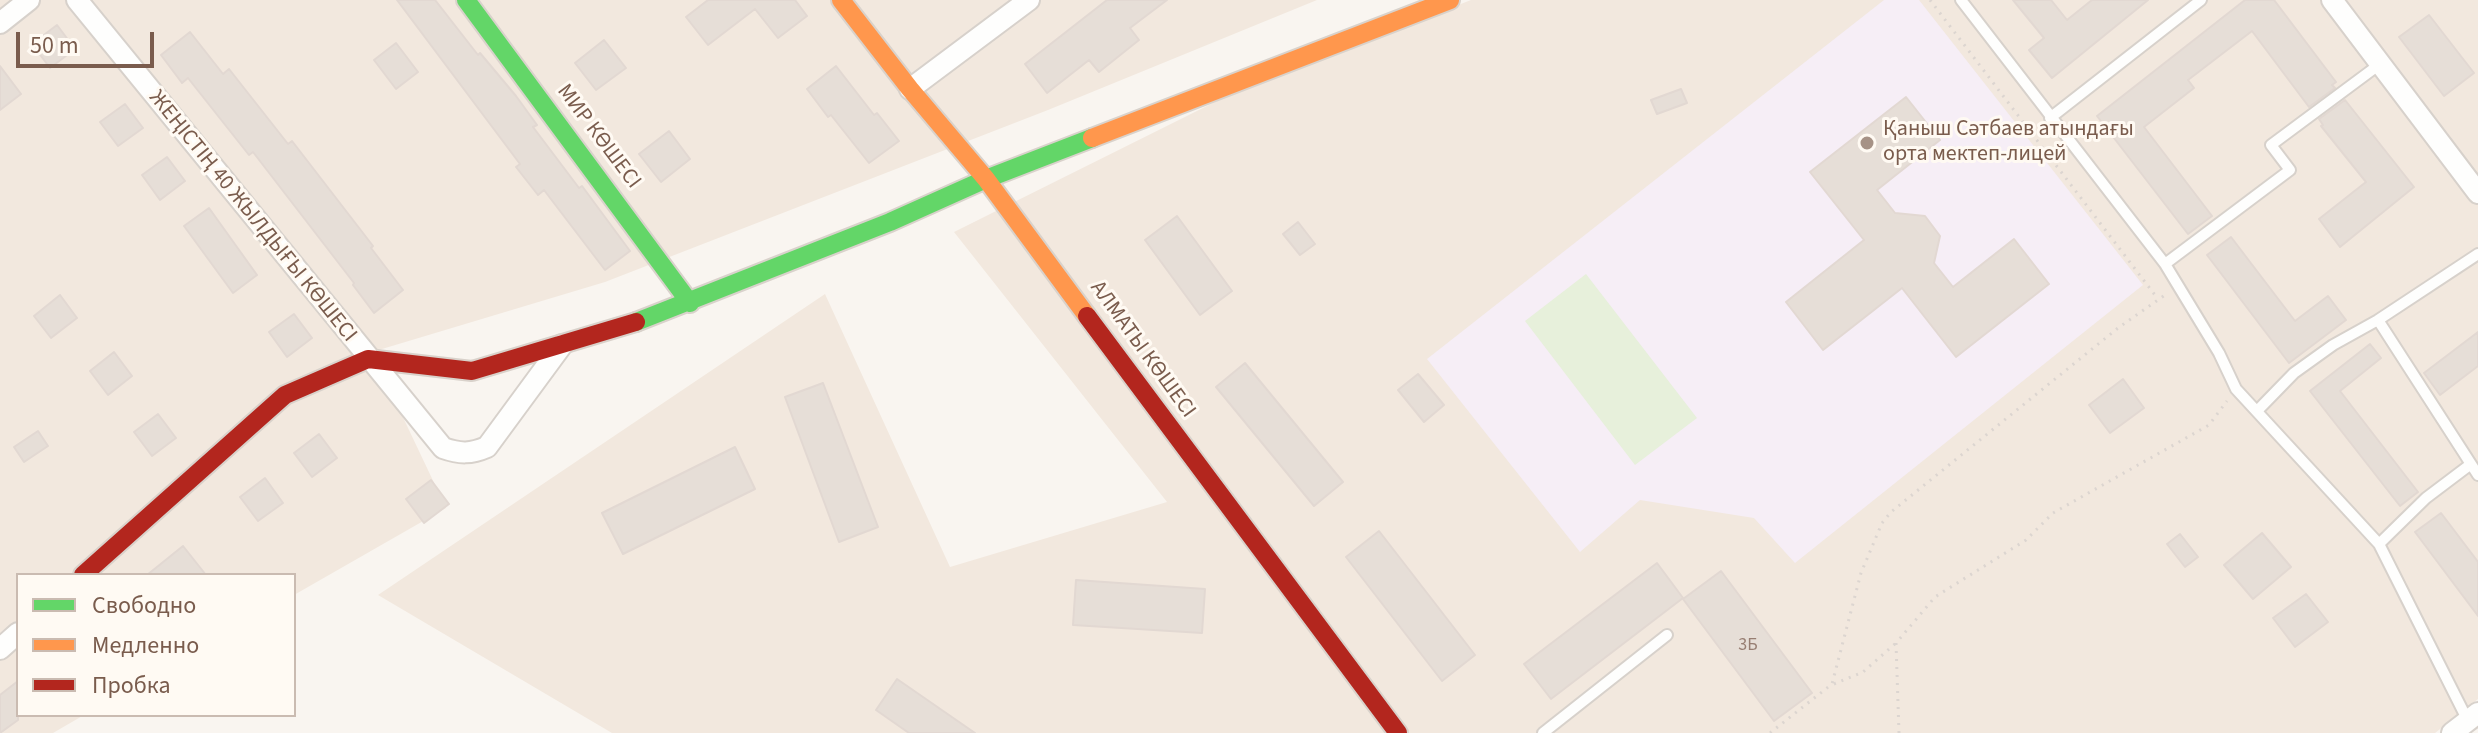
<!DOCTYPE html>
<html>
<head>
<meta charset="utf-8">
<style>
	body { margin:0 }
	#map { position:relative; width:2478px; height:733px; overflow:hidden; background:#f9f5f0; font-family:"Source Sans 3",sans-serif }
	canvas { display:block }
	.legend { position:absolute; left:16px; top:573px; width:280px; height:144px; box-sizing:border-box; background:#fffaf3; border:2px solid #cabbb1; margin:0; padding:10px 14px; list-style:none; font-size:24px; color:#7a5c4d }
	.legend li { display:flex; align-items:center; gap:16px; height:40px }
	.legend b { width:40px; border:2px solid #cabbb1 }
	.scale { position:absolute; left:16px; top:32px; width:138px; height:36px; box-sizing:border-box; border:4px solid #7a5c4d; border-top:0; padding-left:10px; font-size:24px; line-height:28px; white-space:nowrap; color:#7a5c4d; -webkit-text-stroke:6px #fffaf3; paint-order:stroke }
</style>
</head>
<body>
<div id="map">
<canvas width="2478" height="733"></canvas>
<ul class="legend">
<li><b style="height:10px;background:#63d668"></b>Свободно</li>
<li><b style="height:10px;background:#ff974d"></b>Медленно</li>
<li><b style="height:10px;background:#b3261e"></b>Пробка</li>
</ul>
<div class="scale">50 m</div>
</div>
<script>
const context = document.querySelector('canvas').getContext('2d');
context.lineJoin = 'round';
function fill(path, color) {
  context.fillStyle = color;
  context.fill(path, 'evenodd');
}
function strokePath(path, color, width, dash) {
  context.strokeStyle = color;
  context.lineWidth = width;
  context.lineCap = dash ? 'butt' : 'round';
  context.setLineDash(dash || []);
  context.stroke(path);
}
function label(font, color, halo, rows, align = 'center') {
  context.font = font + ' "Source Sans 3",sans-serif';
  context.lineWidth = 6;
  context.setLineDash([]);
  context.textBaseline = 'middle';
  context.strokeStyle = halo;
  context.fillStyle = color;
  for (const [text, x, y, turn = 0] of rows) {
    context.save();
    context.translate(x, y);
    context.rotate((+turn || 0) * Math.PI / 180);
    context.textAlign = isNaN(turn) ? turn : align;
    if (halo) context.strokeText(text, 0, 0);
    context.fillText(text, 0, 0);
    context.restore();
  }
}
const residential = new Path2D(`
	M0,0H1317L1048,110L605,282L372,352L446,508L294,595V575H18V715H84L53,733H0Z
	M1471,0H2478V699L2435,733H612L378,595L825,294L950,567L1167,502L954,232L1227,96Z`);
const education = new Path2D(`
	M1884,0H1919L2143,285L1795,563L1754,518L1640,500L1580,552L1427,359Z`);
const green = new Path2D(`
	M1586,274L1697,418L1635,465L1525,321Z`);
const building = new Path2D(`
	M397,0H435L478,55L480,53L516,96L537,125L533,127L579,188L582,186L630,251L605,270L544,190L538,195L516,167L520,164Z
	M708,0H795L807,16L778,38L755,9L708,45L686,17Z
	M1107,0H1167L1130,28L1139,40L1099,72L1089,60L1047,93L1025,64Z
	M2013,0H2051L2067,20L2092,0H2148L2052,78L2029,50L2044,38Z
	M2245,0H2274L2336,82L2332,85L2335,88L2309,107L2252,31L2188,80L2194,88L2144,127L2212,216L2188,234L2097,116Z
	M2429,15L2474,73L2444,96L2399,37Z
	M57,25L75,49L50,68L32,44Z
	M190,32L223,74L229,69L288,144L292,141L373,246L371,248L403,290L374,313L353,285L354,283L253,152L249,155L188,78L182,83L161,55Z
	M604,40L626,68L596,90L575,63Z
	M396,43L418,72L396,89L374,60Z
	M0,66L21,94L0,110Z
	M836,66L874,115L877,113L899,141L869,163L831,115L828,117L807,89Z
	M1681,89L1687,103L1657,114L1651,100Z
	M1906,97L1940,140L1877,190L1895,213L1925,216L1940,236L1934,263L1953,287L2014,239L2049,284L1956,357L1902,288L1823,350L1786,302L1864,240L1810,172Z
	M2345,100L2414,187L2340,247L2319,219L2366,182L2321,126L2323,125L2319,119Z
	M125,104L143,128L118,146L100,122Z
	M669,131L690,159L661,182L639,154Z
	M167,157L185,181L160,200L142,175Z
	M209,208L257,275L233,293L184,226Z
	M1177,216L1232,291L1200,315L1145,240Z
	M1298,222L1315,244L1300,255L1283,234Z
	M2231,237L2295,321L2328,296L2346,320L2289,363L2207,255Z
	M60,295L77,318L51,338L34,316Z
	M294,314L312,338L287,357L269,332Z
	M2478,332V366L2440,395L2424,373Z
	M2370,344L2381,358L2340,391L2418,492L2400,506L2310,391Z
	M114,352L132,376L108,395L90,371Z
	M1245,363L1343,482L1314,506L1216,387Z
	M1418,374L1444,405L1424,422L1398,390Z
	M2123,379L2144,408L2110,433L2089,405Z
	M823,383L878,527L839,542L785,397Z
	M158,414L176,438L152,456L134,432Z
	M38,431L48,446L24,462L14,447Z
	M319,434L337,458L312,477L294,453Z
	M735,447L755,489L623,554L602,513Z
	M265,478L283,503L258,521L240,497Z
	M431,480L449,504L424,523L406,499Z
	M2441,513L2478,562V616L2415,532Z
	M1379,531L1475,655L1442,681L1346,557Z
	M2262,533L2291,567L2253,599L2224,565Z
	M2180,534L2198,557L2185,567L2167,544Z
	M183,546L206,575H147Z
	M1657,563L1683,598L1551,699L1524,664Z
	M1721,571L1812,693L1774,721L1683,599Z
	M1076,580L1205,589L1202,633L1073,625Z
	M2306,594L2328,622L2295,647L2273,618Z
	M897,679L975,733H909L876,710Z
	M18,681V720L0,733V695Z`);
const path = new Path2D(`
	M1930,0L2158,299
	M1834,684L1863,672L1896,643
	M1770,733L1832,684L1861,573L1882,523L1891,512L2118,328L2165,295
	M1899,733L1896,643L1935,597L2026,540L2053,513L2209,425L2227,401`);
const lane = new Path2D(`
	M1961,0L2165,264L2219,353L2236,389L2379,544L2468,721
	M2050,118L2201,0
	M2478,254L2378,320L2478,475
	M2165,264L2290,170L2271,145L2380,64
	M2257,411L2294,373L2333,345L2378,320
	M2379,544L2426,498L2471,464
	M1543,733L1667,635`);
const street = new Path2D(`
	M77,0L443,448C460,454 471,454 487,447L562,345
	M2332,0L2478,193
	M0,23L29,0
	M910,89L1029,0
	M0,649L18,633
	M2452,733L2478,713`);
const fast = new Path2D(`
	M466,0L690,303
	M636,322L890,222L986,179L1092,138`);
const slow = new Path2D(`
	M841,0L910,89L986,179L1087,316
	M1092,138L1450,0`);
const jam = new Path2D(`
	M1087,316L1398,733
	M83,575L285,395L368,359L472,371L636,322`);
const markers = [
	[1867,143,8,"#a69286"]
];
const numberNames = [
	["3Б",1748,646]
];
const poiNames = [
	["Қаныш Сәтбаев атындағы",1883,130],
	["орта мектеп-лицей",1883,155]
];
const streetNames = [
	["МИР КӨШЕСІ",598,137,53],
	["ЖЕҢІСТІҢ 40 ЖЫЛДЫҒЫ КӨШЕСІ",252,217,51],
	["АЛМАТЫ КӨШЕСІ",1142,350,54]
];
fill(residential, '#f2e8de');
fill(education, '#f6eef6');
fill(green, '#e7f0db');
fill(building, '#e6ded7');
strokePath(building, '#e2d8d2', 2);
strokePath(lane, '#d7d1cb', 14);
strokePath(street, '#d7d1cb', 24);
strokePath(fast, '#d9d2cb', 22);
strokePath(slow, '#d9d2cb', 22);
strokePath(jam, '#d9d2cb', 22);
strokePath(path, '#dcd5d0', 3, [2, 6]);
strokePath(lane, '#fefefd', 10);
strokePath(street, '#fefefd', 20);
strokePath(fast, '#63d668', 18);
strokePath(slow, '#ff974d', 18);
strokePath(jam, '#b3261e', 18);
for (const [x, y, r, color] of markers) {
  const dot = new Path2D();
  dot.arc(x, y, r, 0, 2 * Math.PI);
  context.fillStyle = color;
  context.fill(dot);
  strokePath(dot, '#fffaf3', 3);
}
label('18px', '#977e72', null, numberNames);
label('22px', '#7a5c4d', '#fffaf3', poiNames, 'left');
label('22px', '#7a5c4d', '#fffaf3', streetNames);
</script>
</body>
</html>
